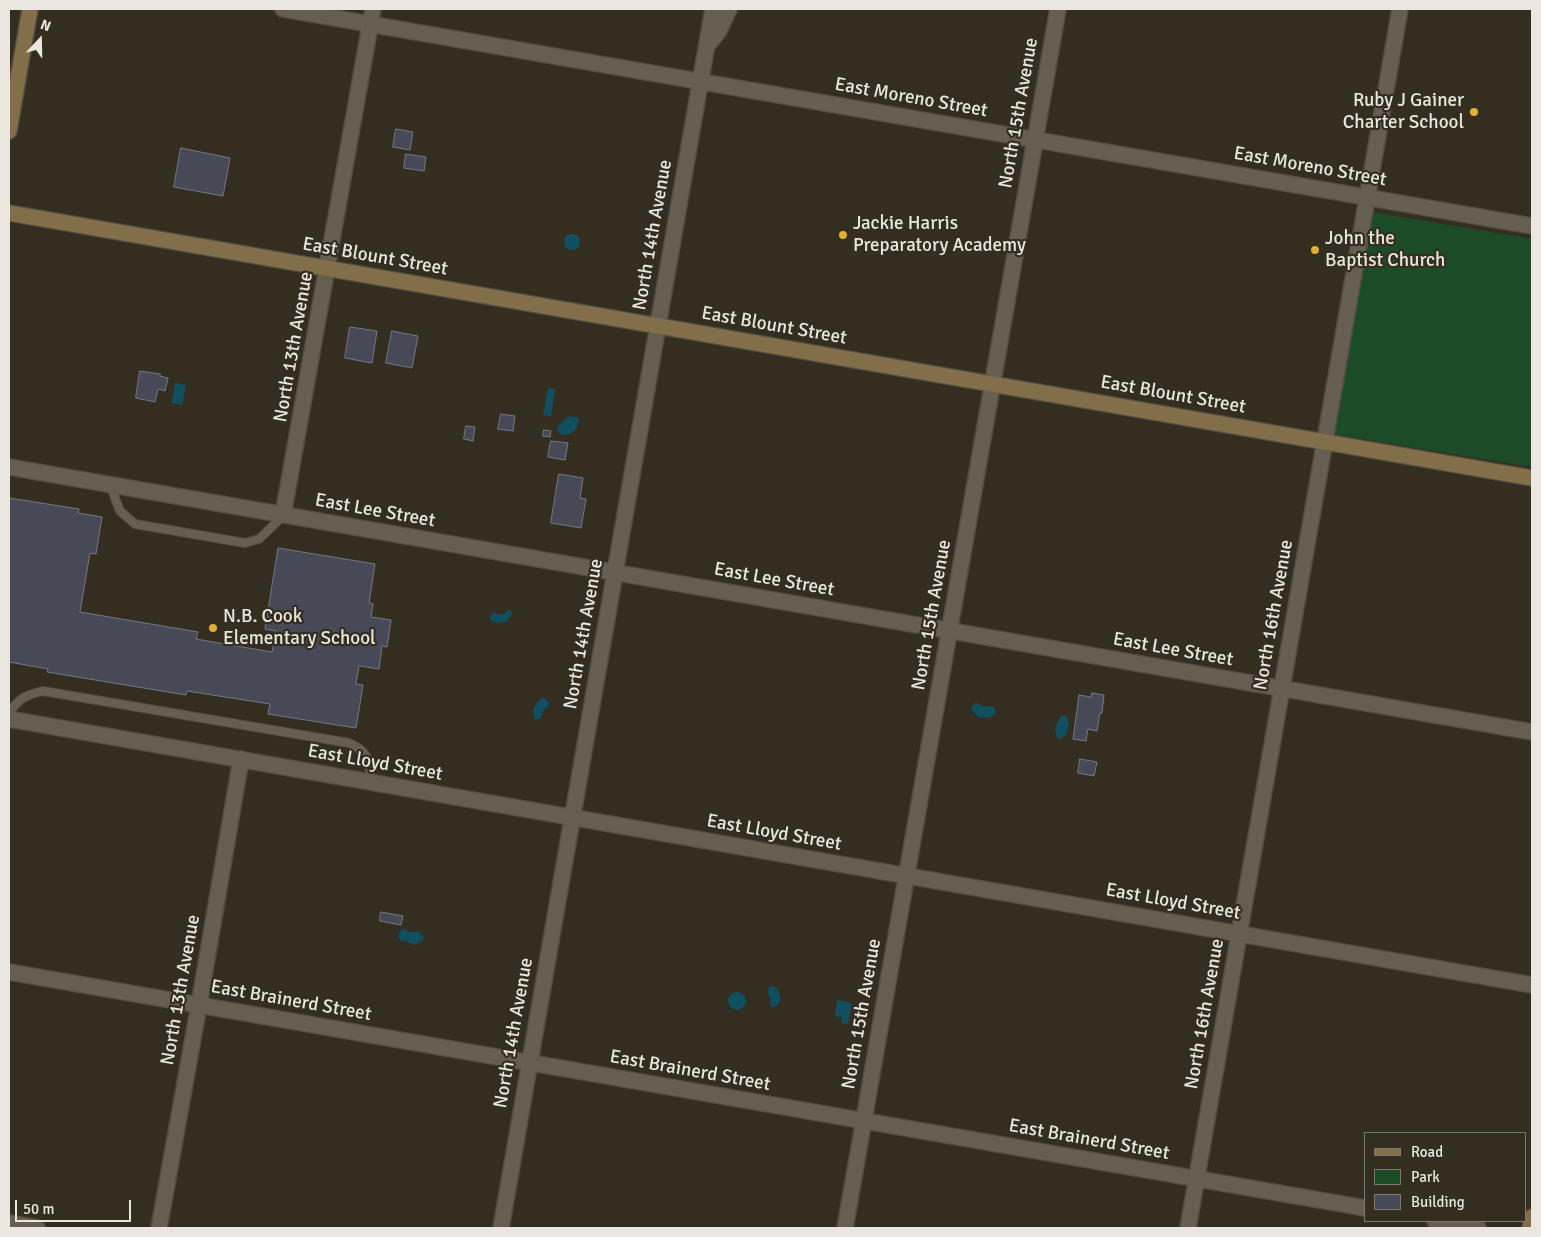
<!DOCTYPE html>
<html>
<head>
<meta charset="utf-8">
<style>
	body { margin:0 }
	#map { position:relative; width:1541px; height:1237px; overflow:hidden; background:#342e21; font-family:Signika,sans-serif }
	canvas { display:block }
	.frame { position:absolute; inset:0; border:10px solid #ebe7df; pointer-events:none }
	.legend { position:absolute; left:1364px; top:1132px; width:162px; height:90px; box-sizing:border-box; background:#342e21; border:1px solid #7d786d; margin:0; padding:6px 9px; list-style:none; font-size:15px; color:#ebe7df }
	.legend li { display:flex; align-items:center; gap:10px; height:25px }
	.legend b { width:25px; border:1px solid #7d786d }
	.north { position:absolute; left:15px; top:15px; width:50px; height:50px; -webkit-text-stroke:4px #342e21; paint-order:stroke; rotate:21deg; font-size:14px; font-weight:700; line-height:20px; text-align:center; color:#ebe7df }
	.north::after { content:''; display:block; margin:auto; width:18px; height:22px; background:#ebe7df; clip-path:polygon(50% 0,100% 100%,50% 72%,0 100%) }
	.scale { position:absolute; left:15px; top:1200px; width:116px; height:22px; box-sizing:border-box; border:2px solid #ebe7df; border-top:0; padding-left:6px; font-size:15px; line-height:18px; white-space:nowrap; color:#ebe7df; -webkit-text-stroke:4px #342e21; paint-order:stroke }
</style>
</head>
<body>
<div id="map">
<canvas width="1541" height="1237"></canvas>
<div class="frame"></div>
<ul class="legend">
<li><b style="height:6px;background:#826e48"></b>Road</li>
<li><b style="height:14px;background:#1c4b27"></b>Park</li>
<li><b style="height:14px;background:#484957"></b>Building</li>
</ul>
<div class="north">N</div>
<div class="scale">50 m</div>
</div>
<script>
const context = document.querySelector('canvas').getContext('2d');
context.lineJoin = 'round';
function fill(path, color) {
  context.fillStyle = color;
  context.fill(path, 'evenodd');
}
function strokePath(path, color, width, dash) {
  context.strokeStyle = color;
  context.lineWidth = width;
  context.lineCap = dash ? 'butt' : 'round';
  context.setLineDash(dash || []);
  context.stroke(path);
}
function label(font, color, halo, rows, align = 'center') {
  context.font = font + ' Signika,sans-serif';
  context.lineWidth = 4.5;
  context.setLineDash([]);
  context.textBaseline = 'middle';
  context.strokeStyle = halo;
  context.fillStyle = color;
  for (const [text, x, y, turn = 0] of rows) {
    context.save();
    context.translate(x, y);
    context.rotate((+turn || 0) * Math.PI / 180);
    context.textAlign = isNaN(turn) ? turn : align;
    if (halo) context.strokeText(text, 0, 0);
    context.fillText(text, 0, 0);
    context.restore();
  }
}
const green = new Path2D(`
	M1372,212L1532,239V467L1331,434Z`);
const water = new Path2D(`
	M564 242a8 8 0 1 1 16 0a8 8 0 1 1-16 0Z
	M175,383L186,385L182,405L172,403Z
	M548,388L555,389L551,416L543,415Z
	M569,416L578,418L579,420C578,430 571,436 561,435L557,430L558,426Z
	M509,610L513,612L506,622L497,623L490,620L491,614L495,613L501,615Z
	M545,698L549,703L548,706L542,712L541,718L536,720L534,718C531,708 535,706 540,699Z
	M975,703C980,703 979,705 983,706C988,707 990,705 995,708V714L989,718L978,717L971,709Z
	M1062,715L1066,716L1069,723L1066,735L1060,739L1058,738C1052,728 1057,723 1062,715Z
	M404,929L410,932H419L425,938L415,945L405,941H401L398,937L400,931Z
	M774,986L778,990L781,1000L777,1005L772,1008L770,1003L771,999C768,995 767,992 769,987Z
	M728 1001a9 9 0 1 1 18 0a9 9 0 1 1-18 0Z
	M837,1000L852,1003L848,1024L841,1023L842,1017L835,1016Z`);
const building = new Path2D(`
	M396,129L413,132L410,150L393,147Z
	M181,148L230,158L223,196L174,187Z
	M406,154L426,157L424,171L404,168Z
	M350,327L377,331L372,363L345,358Z
	M392,331L418,336L412,368L386,363Z
	M140,371L160,374V376L168,378L165,391L158,389L155,402L136,398Z
	M501,414L515,416L513,431L498,429Z
	M466,426L475,427L473,441L464,439Z
	M544,430L551,431L550,437L543,436Z
	M551,441L568,443L565,460L548,457Z
	M559,474L583,478L580,498L586,499L581,528L551,523Z
	M9,498L79,509L78,513L102,517L96,554L90,553L80,612L198,632L196,639L272,652L276,631L265,629L278,548L375,564L369,603L373,604L371,617L391,620L387,647L382,646L379,669L359,666L356,684L363,685L356,728L268,714L270,704L187,691L186,695L47,672L48,669L9,662Z
	M1092,693L1104,695L1102,713H1100L1097,731L1088,729L1086,741L1073,739L1079,695L1091,697Z
	M1080,759L1097,762L1094,776L1078,773Z
	M381,912L403,916L401,925L380,921Z`);
const lane = new Path2D(`
	M110,485L120,511L135,524L245,543L259,539L283,516
	M9,713C19,698 26,695 43,691L349,743C370,752 369,761 371,783`);
const street = new Path2D(`
	M283,9L1532,226
	M707,46L719,31L729,9
	M9,467L1532,732
	M283,515L373,9
	M9,719L1532,985
	M9,972L1365,1208
	M1435,1221L1478,1228
	M9,1223L37,1228
	M159,1228L199,1005L241,759
	M501,1228L713,9
	M845,1228L1058,9
	M1188,1228L1400,9`);
const secondary = new Path2D(`
	M9,131L30,9
	M9,213L1532,478
	M1530,1228L1532,1217`);
const markers = [
	[1474,112,5,"#e1af34"],
	[843,235,5,"#e1af34"],
	[1315,250,5,"#e1af34"],
	[213,628,5,"#e1af34"]
];
const streetNames = [
	["East Moreno Street",911,98,10],
	["North 15th Avenue",1019,113,-80],
	["East Moreno Street",1310,167,10],
	["North 14th Avenue",653,235,-80],
	["East Blount Street",375,257,10],
	["East Blount Street",774,326,10],
	["North 13th Avenue",294,347,-80],
	["East Blount Street",1173,395,10],
	["East Lee Street",375,511,10],
	["East Lee Street",774,580,10],
	["North 15th Avenue",932,615,-80],
	["North 16th Avenue",1274,615,-80],
	["North 14th Avenue",584,634,-80],
	["East Lee Street",1173,650,10],
	["East Lloyd Street",375,763,10],
	["East Lloyd Street",774,833,10],
	["East Lloyd Street",1173,902,10],
	["North 13th Avenue",181,990,-80],
	["East Brainerd Street",291,1001,10],
	["North 15th Avenue",862,1014,-80],
	["North 16th Avenue",1205,1014,-80],
	["North 14th Avenue",514,1033,-80],
	["East Brainerd Street",690,1071,10],
	["East Brainerd Street",1089,1140,10]
];
const poiNames = [
	["Ruby J Gainer",1464,101,"right"],
	["Charter School",1464,123,"right"],
	["Jackie Harris",853,224],
	["Preparatory Academy",853,246],
	["John the",1325,239],
	["Baptist Church",1325,261],
	["N.B. Cook",223,617],
	["Elementary School",223,639]
];
fill(green, '#1c4b27');
fill(water, '#104f60');
fill(building, '#484957');
strokePath(building, '#767786', 1);
strokePath(lane, '#524c41', 10);
strokePath(street, '#524c41', 18);
strokePath(secondary, '#524c41', 18);
strokePath(lane, '#665f51', 8);
strokePath(street, '#665f51', 15);
strokePath(secondary, '#826e48', 15);
for (const [x, y, r, color] of markers) {
  const dot = new Path2D();
  dot.arc(x, y, r, 0, 2 * Math.PI);
  context.fillStyle = color;
  context.fill(dot);
  strokePath(dot, '#342e21', 2);
}
label('19px', '#ebe7df', '#342e21', streetNames);
label('19px', '#ebe7df', '#342e21', poiNames, 'left');
</script>
</body>
</html>
